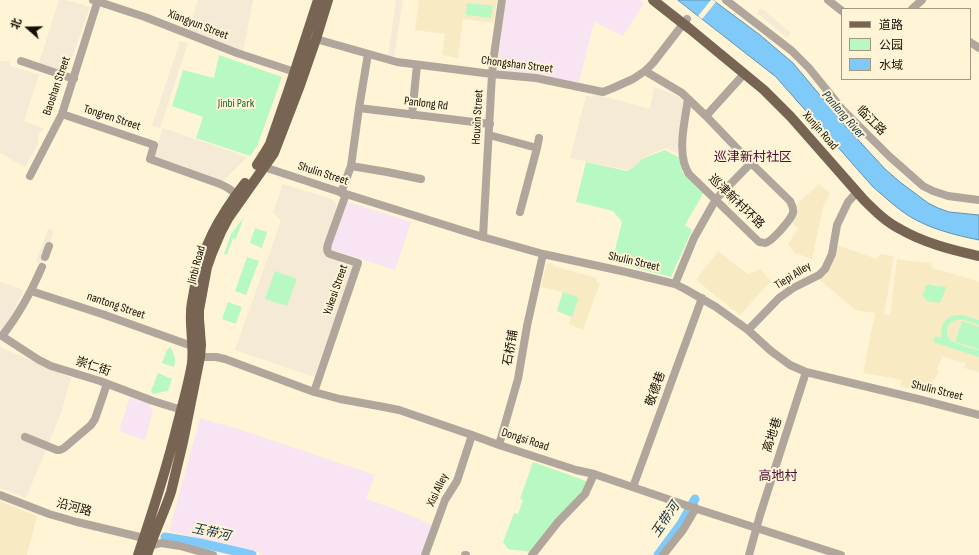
<!DOCTYPE html>
<html>
<head>
<meta charset="utf-8">
<style>
	body { margin:0 }
	#map { position:relative; width:979px; height:555px; overflow:hidden; background:#fff4d5; font-family:"Sofia Sans Condensed","Noto Sans SC",sans-serif }
	canvas { display:block }
	.legend { position:absolute; left:841px; top:8px; width:130px; height:72px; box-sizing:border-box; background:#fff4d5; border:1px solid #a19882; margin:0; padding:5px 7px; list-style:none; font-size:12px; color:#130f05 }
	.legend li { display:flex; align-items:center; gap:8px; height:20px }
	.legend b { width:20px; border:1px solid #a19882 }
	.north { position:absolute; left:8px; top:8px; width:40px; height:40px; -webkit-text-stroke:3px #fff4d5; paint-order:stroke; rotate:290deg; font-size:11px; font-weight:700; line-height:16px; text-align:center; color:#130f05 }
	.north::after { content:''; display:block; margin:auto; width:14px; height:18px; background:#130f05; clip-path:polygon(50% 0,100% 100%,50% 72%,0 100%) }
</style>
</head>
<body>
<div id="map">
<canvas width="979" height="555"></canvas>
<ul class="legend">
<li><b style="height:5px;background:#776453"></b>道路</li>
<li><b style="height:11px;background:#b8f9c3"></b>公园</li>
<li><b style="height:11px;background:#80cafa"></b>水域</li>
</ul>
<div class="north">北</div>
</div>
<script>
const context = document.querySelector('canvas').getContext('2d');
context.lineJoin = 'round';
function fill(path, color) {
  context.fillStyle = color;
  context.fill(path, 'evenodd');
}
function strokePath(path, color, width, dash) {
  context.strokeStyle = color;
  context.lineWidth = width;
  context.lineCap = dash ? 'butt' : 'round';
  context.setLineDash(dash || []);
  context.stroke(path);
}
function label(font, color, halo, rows, align = 'center') {
  context.font = font + ' "Sofia Sans Condensed","Noto Sans SC",sans-serif';
  context.lineWidth = 4;
  context.setLineDash([]);
  context.textBaseline = 'middle';
  context.strokeStyle = halo;
  context.fillStyle = color;
  for (const [text, x, y, turn = 0] of rows) {
    context.save();
    context.translate(x, y);
    context.rotate((+turn || 0) * Math.PI / 180);
    context.textAlign = isNaN(turn) ? turn : align;
    if (halo) context.strokeText(text, 0, 0);
    context.fillText(text, 0, 0);
    context.restore();
  }
}
const commercial = new Path2D(`
	M59,0H66L90,7L67,72L39,63Z
	M198,0H253L243,53L188,31Z
	M396,0H403L394,58L388,57Z
	M761,8L791,33L787,38L757,13Z
	M180,41L188,43L160,128L152,126Z
	M0,61H10V66L39,75L24,121L45,129L42,130L39,134L38,142V144L25,167L0,153Z
	M654,87L677,96L685,102L681,142L677,153L665,148L642,158L635,166L627,170L570,158L586,96L592,97L593,94L614,99L650,109Z
	M163,128L247,157L218,186L151,164Z
	M283,184L332,199L336,204L337,211L323,253L356,265L314,377L235,350L281,221L273,212Z
	M48,229L54,231L42,264L36,262Z
	M0,282L24,290L0,338Z
	M0,347L71,378L61,413L26,498L0,488Z`);
const built = new Path2D(`
	M419,0H497L494,23L463,19L458,58L442,55L445,34L415,30Z
	M819,184L830,193L823,207L812,259L795,253L788,244L798,229L789,220L797,211V204Z
	M837,245L877,259L880,254L894,256L884,315H890L897,259L910,261L931,263L932,268L968,278L979,282V372L964,368L966,362L962,363L942,356L937,370L939,371L935,378L930,384L928,393L900,386L902,380L863,373L875,313L855,310L819,279Z
	M718,251L748,274L760,269L771,281L740,315L696,280Z
	M550,263L553,264V266L597,278L596,281L600,283L583,330L569,324L571,317L556,311L563,292L541,287L546,266L547,264Z
	M0,501L37,516L27,555H0Z`);
const medical = new Path2D(`
	M506,0H640L644,4L623,36L594,22L579,82L497,71Z
	M345,201L411,222L395,270L330,249Z
	M130,397L149,404L153,411L145,440L119,431Z
	M200,418L238,429L375,475L366,499L392,508L432,525L422,555H264L260,553L169,531Z`);
const green = new Path2D(`
	M467,3L493,6L491,18L466,15Z
	M219,55L282,77L258,144L250,156L196,138L203,117L172,106L183,70L214,78Z
	M665,150L680,158L682,172L704,192L685,225L692,230L671,277L612,262L622,222L613,211L576,202L586,162L627,171L635,166L642,159Z
	M244,217L236,239L233,238L227,255L224,254L231,234Z
	M255,228L267,232L262,248L250,243Z
	M247,257L259,261L246,295L235,291Z
	M275,271L297,279L287,306L265,299Z
	M928,284C933,286 940,286 946,287L943,296L940,303L927,301L922,295L925,290V286Z
	M563,292L579,298L572,317L557,311Z
	M228,302L242,307L236,324L222,319Z
	M956,315H963L979,320V325C973,323 964,319 957,320C947,321 943,335 952,341C958,345 971,348 979,350V357L933,342L935,336L942,338C939,327 944,317 956,315Z
	M962,321L979,327V349L955,342Z
	M170,347C175,355 176,358 174,367L162,363L167,350Z
	M158,373L172,379L168,391L153,394L151,391Z
	M533,462L586,481L580,496L531,552L508,549L503,542L514,513L518,514L523,500L520,499Z`);
const water = new Path2D(`
	M678,0H713L760,35L793,63L850,131L885,169L900,182L928,203L938,208L949,212L979,215V240C955,235 930,229 909,216C896,208 885,197 873,187L776,77Z`);
const pier = new Path2D(`
	M711,0H713L716,2L702,19L698,16Z`);
const river = new Path2D(`
	M165,537L200,543L252,555
	M658,555L681,524L695,499`);
const minor = new Path2D(`
	M93,0L145,17L237,53L295,72
	M726,0L792,51L809,68L842,109L889,156L923,186L933,191L948,196L979,200
	M828,0L842,11
	M912,9L922,0
	M316,39L397,62L492,74L536,78L603,92L613,88L633,79L645,71L653,63L687,19
	M970,42L979,48
	M21,61L74,79
	M645,71L682,93L706,116L751,163L790,201C792,205 794,208 793,213C791,219 772,242 765,243C764,243 761,242 759,242L689,174C676,154 685,121 688,99
	M359,108L490,124
	M62,114L154,145L150,159L220,184L228,188L236,194
	M412,115L417,65
	M706,116L744,74
	M489,135L537,148L539,138
	M351,166L387,172L421,179
	M264,167L346,194L483,237L543,254L626,272L675,284L685,289L716,307L748,330L771,351L790,365L806,372L922,400L979,415
	M30,176L62,114L98,0
	M341,193L351,166L359,108L368,54
	M520,212L537,148
	M483,237L492,74L494,55L502,0
	M45,257L49,246
	M42,267C32,290 18,316 2,336L39,360L51,366L100,381L153,401L182,410
	M675,284L694,238L716,199L751,163
	M31,291L102,314L192,346
	M748,330L779,298L793,288L819,275L825,269L832,254L837,225L848,202L857,192
	M200,357H216L225,359L314,392L340,399L384,407L399,410L472,435L499,445L576,470L594,474L694,508L841,555
	M314,392L358,263L330,254C326,252 327,248 328,244L346,194
	M25,437L57,450H60L64,448L91,425L95,419L107,384
	M499,445L518,379L527,326L543,254
	M633,487L663,405L702,298
	M0,495L49,514L77,522L144,538
	M150,546L161,543L180,546L213,555
	M425,555L445,500L457,481L472,435
	M465,555H466
	M532,555L558,522L585,494L594,474
	M663,555L683,530L696,508
	M749,555L760,515L806,372`);
const major = new Path2D(`
	M653,0L690,29L764,90L791,117L864,200C875,211 886,222 900,229C924,243 952,250 979,256
	M257,165L264,154L270,144L289,89L318,0
	M138,555C153,511 167,467 178,422C183,403 189,382 192,363C194,346 190,329 191,312C191,305 193,298 194,291C201,248 219,217 245,183
	M147,555C154,533 164,513 171,492L183,442L200,357L201,345L199,319V310L207,267L212,253L221,232L229,217L274,153L299,88L316,39L328,0`);
const streetNames = [
	["Xiangyun Street",198,25,21],
	["Chongshan Street",517,65,7],
	["Baoshan Street",57,86,-71],
	["Panlong Rd",426,104,7],
	["Houxin Street",478,117,-87],
	["Tongren Street",112,118,18],
	["临江路",871,121,45],
	["Xunjin Road",820,131,49],
	["Shulin Street",323,174,18],
	["巡津新村环路",736,202,44],
	["Shulin Street",634,262,13],
	["Jinbi Road",197,265,-75],
	["Tiepi Alley",793,276,-32],
	["Yukesi Street",336,290,-71],
	["nantong Street",116,306,19],
	["石桥铺",511,348,-80],
	["崇仁街",93,367,18],
	["敬德巷",656,389,-70],
	["Shulin Street",937,391,14],
	["高地巷",773,435,-72],
	["Dongsi Road",525,440,18],
	["Xisi Alley",438,490,-65],
	["沿河路",74,508,15]
];
const parkNames = [
	["Jinbi Park",236,104]
];
const waterNames = [
	["Panlong River",843,115,49],
	["玉带河",666,520,-56],
	["玉带河",211,533,12]
];
const neighbourhoodNames = [
	["巡津新村社区",753,158],
	["高地村",778,477]
];
fill(commercial, '#f4ead5');
fill(built, '#f8ebc4');
fill(medical, '#f8e4f3');
fill(green, '#b8f9c3');
fill(water, '#80cafa');
strokePath(water, '#5f92b0', 1);
fill(pier, '#fff4d5');
strokePath(river, '#80cafa', 9);
strokePath(minor, '#b0a69b', 8);
strokePath(major, '#776453', 10);
label('12px', '#130f05', '#fff4d5', streetNames);
label('12px', '#226634', '#fff4d5', parkNames);
label('italic 13px', '#113246', '#fff4d5', waterNames);
label('13px', '#480d35', '#fff4d5', neighbourhoodNames);
</script>
</body>
</html>
